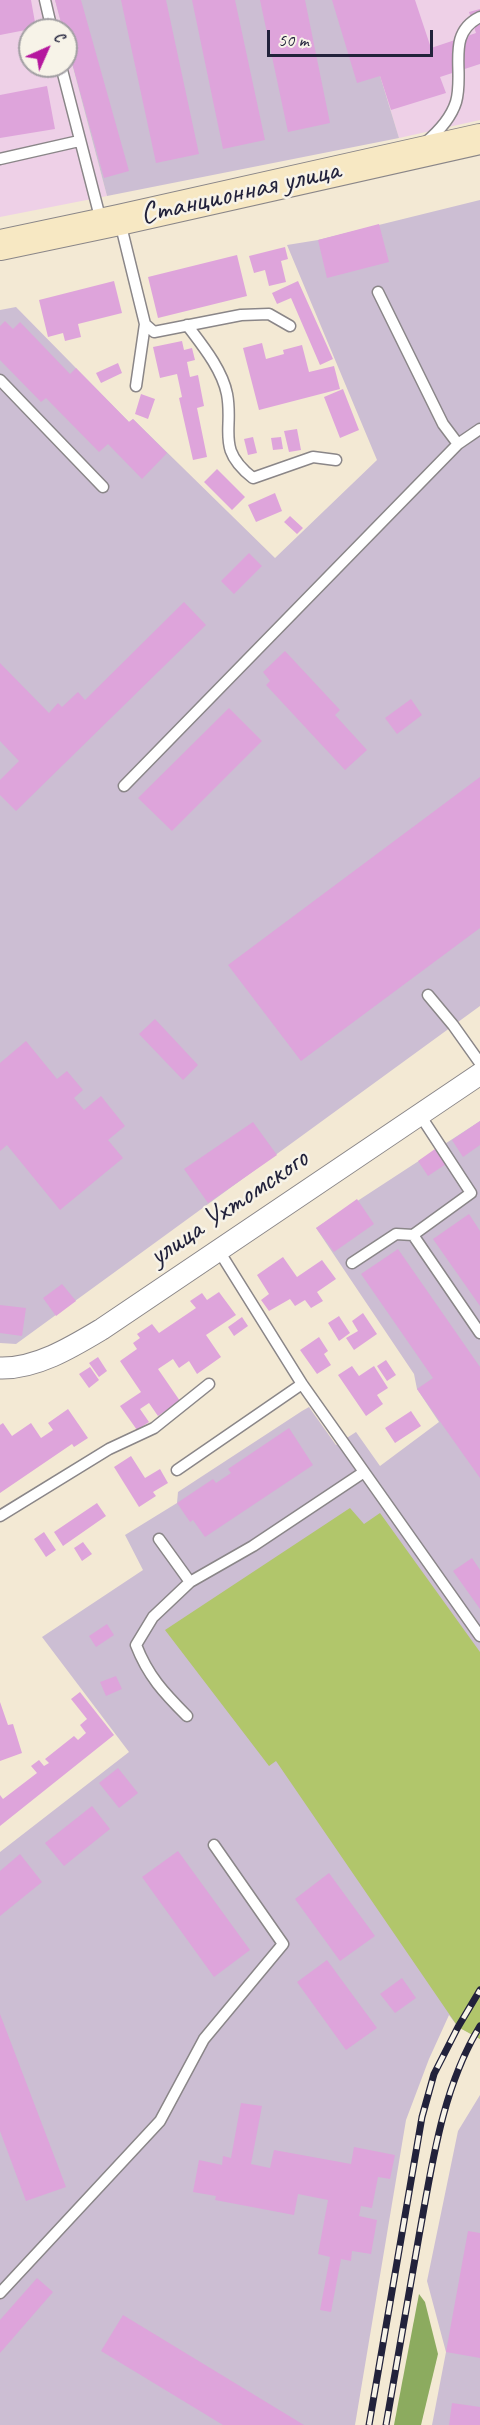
<!DOCTYPE html>
<html>
<head>
<meta charset="utf-8">
<style>
	body { margin:0 }
	#map { position:relative; width:480px; height:2425px; overflow:hidden; background:#f3e9d4; font-family:Caveat,sans-serif }
	canvas { display:block }
	.north { position:absolute; left:18px; top:18px; width:60px; height:60px; box-sizing:border-box; background:#f7f3e8; border:2px solid #a29fa3; border-radius:50%; rotate:45deg; font-size:16px; font-weight:700; line-height:24px; text-align:center; color:#22223b }
	.north::after { content:''; display:block; margin:auto; width:21px; height:27px; background:#b5179e; clip-path:polygon(50% 0,100% 100%,50% 72%,0 100%) }
	.scale { position:absolute; left:267px; top:30px; width:166px; height:27px; box-sizing:border-box; border:3px solid #22223b; border-top:0; padding-left:8px; font-size:18px; line-height:21px; white-space:nowrap; color:#22223b; -webkit-text-stroke:4px #f7f3e8; paint-order:stroke }
</style>
</head>
<body>
<div id="map">
<canvas width="480" height="2425"></canvas>
<div class="north">С</div>
<div class="scale">50 m</div>
</div>
<script>
const context = document.querySelector('canvas').getContext('2d');
context.lineJoin = 'round';
function fill(path, color) {
  context.fillStyle = color;
  context.fill(path, 'evenodd');
}
function strokePath(path, color, width, dash) {
  context.strokeStyle = color;
  context.lineWidth = width;
  context.lineCap = dash ? 'butt' : 'round';
  context.setLineDash(dash || []);
  context.stroke(path);
}
function label(font, color, halo, rows, align = 'center') {
  context.font = font + ' Caveat,sans-serif';
  context.lineWidth = 5;
  context.setLineDash([]);
  context.textBaseline = 'middle';
  context.strokeStyle = halo;
  context.fillStyle = color;
  for (const [text, x, y, turn = 0] of rows) {
    context.save();
    context.translate(x, y);
    context.rotate((+turn || 0) * Math.PI / 180);
    context.textAlign = isNaN(turn) ? turn : align;
    if (halo) context.strokeText(text, 0, 0);
    context.fillText(text, 0, 0);
    context.restore();
  }
}
const built = new Path2D(`
	M0,0H55L63,30H30V66H66V41L107,196L0,217Z
	M357,0H480V120L399,138Z`);
const industrial = new Path2D(`
	M55,0H357L399,138L107,196L66,41V30H63Z
	M480,200V1006L16,1344L0,1343V310L16,307L129,422L133,419L275,558L377,460L287,245L318,240Z
	M480,1121V2039L458,2027L449,2015L429,2059L406,2120L355,2425H0V1852L129,1752L42,1637L143,1570L125,1535L177,1503L178,1492L302,1411L309,1407L336,1445L356,1432L380,1466L439,1422L417,1389L414,1374L316,1228Z
	M480,2095V2425H432L446,2352L427,2281L458,2131Z`);
const green = new Path2D(`
	M350,1508L364,1524L380,1513L480,1652V2039L458,2027L276,1761L269,1766L165,1630Z`);
const forest = new Path2D(`
	M419,2294L425,2302L438,2354L421,2425H394Z`);
const building = new Path2D(`
	M0,0H31L36,28L0,35Z
	M55,0H81L129,171L104,178L66,41V30H63Z
	M121,0H166L199,154L156,163Z
	M192,0H235L265,140L223,149Z
	M260,0H305L330,123L288,132Z
	M332,0H415L431,48L476,33L469,12L480,9V64L440,77L446,93L391,110L380,76L357,83Z
	M47,86L55,129L0,138V95Z
	M379,224L389,262L327,278L318,240Z
	M285,247L288,259L281,261L286,282L269,286L265,270L254,273L249,256Z
	M237,255L247,296L158,318L148,277Z
	M114,281L122,313L78,324L81,337L65,341L63,333L48,337L39,300Z
	M298,281L333,359L320,365L291,298L277,304L272,293Z
	M5,321L13,329L20,322L70,374L76,368L129,422L133,419L167,453L142,479L108,444L99,452L46,398L41,402L0,360V326Z
	M182,341L184,350L192,348L195,360L187,362L190,377L198,375L204,406L197,408L207,457L193,460L179,398L182,397L177,374L160,378L153,347Z
	M262,343L266,359L284,354L283,350L302,345L309,372L334,366L340,389L259,410L243,348Z
	M118,363L122,373L101,383L96,373Z
	M343,389L359,430L340,438L324,397Z
	M141,394L155,399L148,419L135,414Z
	M297,429L301,450L289,452L284,431Z
	M253,437L257,453L248,455L244,439Z
	M281,437L283,449L273,450L271,438Z
	M217,469L245,497L232,510L204,482Z
	M275,493L282,511L256,522L248,505Z
	M290,516L303,528L297,534L284,522Z
	M249,553L262,566L234,594L221,581Z
	M184,602L206,625L16,811L0,795V780L19,761L0,741V663L49,713L58,703L62,707L78,692L85,700Z
	M285,651L340,710L335,715L367,750L345,770L266,685L270,681L263,672Z
	M411,699L422,715L397,734L385,718Z
	M229,708L262,741L172,831L138,798Z
	M480,777V928L301,1061L228,965Z
	M155,1019L198,1065L183,1080L139,1034Z
	M26,1041L57,1079L67,1071L83,1090L74,1098L84,1110L101,1096L125,1126L108,1140L123,1158L60,1210L7,1145L0,1151V1063Z
	M480,1121V1145L463,1157L452,1140Z
	M253,1122L277,1155L208,1203L184,1169Z
	M435,1149L446,1164L428,1176L418,1161Z
	M357,1199L374,1224L334,1252L316,1228Z
	M469,1214L480,1231V1306L433,1239Z
	M398,1249L480,1367V1478L417,1389L433,1378L361,1274Z
	M283,1257L297,1277L322,1260L336,1279L317,1292L323,1301L311,1308L305,1300L295,1306L290,1299L269,1311L261,1300L269,1294L257,1275Z
	M62,1284L76,1301L56,1316L43,1298Z
	M219,1292L236,1315L206,1335L221,1357L197,1374L189,1361L179,1368L173,1359L158,1369L180,1401L158,1416L149,1403L140,1409L149,1422L137,1430L120,1406L141,1392L120,1361L137,1349L133,1343L140,1338L137,1334L152,1324L159,1333L196,1308L190,1301L202,1293L207,1300Z
	M0,1305L26,1308L22,1336L0,1333Z
	M363,1313L377,1334L354,1350L346,1338L358,1331L352,1321Z
	M339,1316L350,1333L339,1341L328,1323Z
	M242,1317L248,1326L234,1336L228,1327Z
	M319,1337L328,1351L324,1354L331,1365L317,1374L300,1350Z
	M98,1357L107,1371L99,1377L89,1363Z
	M386,1360L396,1375L387,1381L377,1366Z
	M352,1366L359,1376L374,1366L388,1388L377,1395L383,1404L366,1416L338,1375Z
	M90,1367L99,1380L89,1388L79,1374Z
	M68,1409L88,1438L74,1447L72,1444L0,1493V1425L3,1423L12,1436L31,1423L41,1438L53,1430L48,1423Z
	M411,1411L421,1426L395,1443L385,1428Z
	M289,1428L313,1465L205,1537L193,1520L190,1522L177,1503L213,1479L216,1483L231,1473L228,1469Z
	M131,1456L145,1478L160,1469L168,1483L153,1492L156,1496L139,1507L114,1467Z
	M97,1503L106,1516L63,1546L54,1532Z
	M44,1532L56,1550L46,1557L34,1539Z
	M83,1542L92,1554L82,1561L74,1548Z
	M472,1558L480,1570V1609L453,1571Z
	M107,1624L114,1635L96,1647L89,1636Z
	M116,1676L122,1689L106,1696L100,1682Z
	M80,1692L114,1735L0,1826V1795L3,1799L37,1773L31,1766L39,1760L44,1766L49,1763L45,1759L74,1736L78,1740L86,1733L80,1725L87,1719L71,1699Z
	M0,1702L8,1725L13,1724L22,1753L0,1761Z
	M118,1768L138,1793L119,1808L99,1783Z
	M92,1806L110,1829L64,1866L45,1843Z
	M178,1851L250,1950L214,1977L142,1877Z
	M20,1854L42,1882L0,1916V1871Z
	M329,1873L375,1936L340,1961L295,1899Z
	M327,1960L377,2028L346,2050L297,1982Z
	M402,1978L416,1998L395,2013L380,1994Z
	M0,2014L66,2187L26,2201L0,2131Z
	M241,2103L262,2106L251,2164L270,2168L274,2150L351,2164L354,2147L395,2155L390,2179L378,2177L372,2208L361,2206L359,2216L377,2220L371,2254L352,2251L351,2261L341,2259L331,2312L320,2310L330,2257L318,2254L328,2200L298,2194L294,2215L215,2200L216,2196L193,2192L199,2160L222,2165L223,2156L231,2158Z
	M468,2231L480,2233V2358L446,2352Z
	M37,2278L53,2292L0,2353V2320Z
	M123,2315L304,2425H223L101,2351Z
	M452,2403L480,2407V2425H449Z`);
const service = new Path2D(`
	M45,0L52,30
	M61,66L101,221
	M425,143C438,132 451,118 456,102C465,71 445,34 480,17
	M0,159L79,141
	M120,222L145,324L154,332L241,315L269,314L290,326
	M378,292L443,424L458,444
	M187,325C202,345 222,369 227,394C234,431 215,448 253,478L313,457L336,460
	M0,380L103,487
	M136,386L145,324
	M124,786L458,444L480,429
	M428,995L453,1025L480,1063
	M420,1115L471,1193L413,1235L480,1333
	M219,1251L302,1384L480,1636
	M352,1263L396,1234L413,1235
	M177,1470L302,1384
	M0,1516L109,1449L154,1428L209,1384
	M159,1539L190,1582
	M187,1716C164,1693 148,1676 136,1645L153,1617L190,1582L253,1546L364,1472
	M0,2293L160,2121L204,2039L283,1944L214,1845`);
const minor = new Path2D(`
	M0,1368C36,1369 72,1347 102,1329L480,1074`);
const secondary = new Path2D(`
	M0,245L119,220L480,139`);
const rail = new Path2D(`
	M369,2425L422,2117L434,2074L458,2027L480,1990
	M386,2425C397,2362 408,2299 419,2236C432,2165 442,2088 480,2026`);
const streetNames = [
	["Станционная улица",240,193,-13],
	["улица Ухтомского",229,1208,-34]
];
fill(built, '#eed0e7');
fill(industrial, '#ccbed3');
fill(green, '#b1c66b');
fill(forest, '#8cab5f');
fill(building, '#dea4db');
strokePath(service, '#8a8688', 13);
strokePath(minor, '#8a8688', 23);
strokePath(secondary, '#8a8688', 32);
strokePath(service, '#fff', 10);
strokePath(minor, '#fff', 21);
strokePath(secondary, '#f7e8c3', 30);
strokePath(rail, '#22223b', 7);
strokePath(rail, '#f7f3e8', 4.5, [14]);
label('30px', '#22223b', '#f7f3e8', streetNames);
</script>
</body>
</html>
